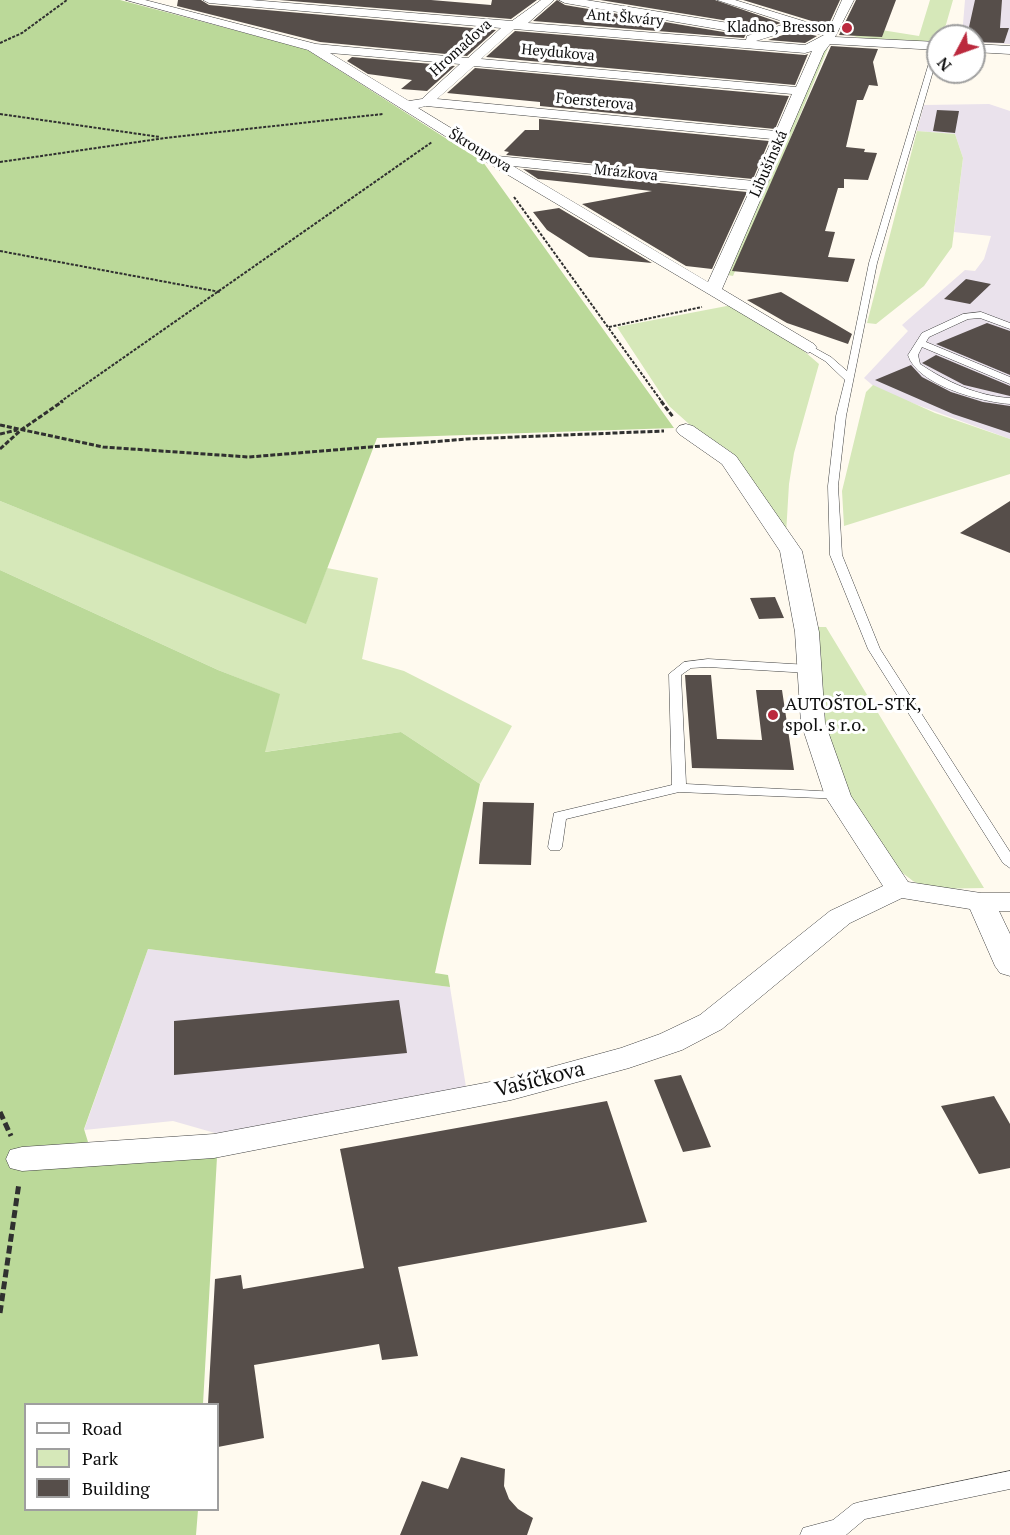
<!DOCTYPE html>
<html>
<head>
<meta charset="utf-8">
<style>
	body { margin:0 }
	#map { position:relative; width:1010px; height:1535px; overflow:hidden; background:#fffaef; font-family:"PT Serif",serif }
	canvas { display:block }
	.legend { position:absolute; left:24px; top:1403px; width:195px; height:108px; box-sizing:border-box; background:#fff; border:2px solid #9f9f9f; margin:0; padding:8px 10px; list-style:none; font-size:18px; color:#0e0e0e }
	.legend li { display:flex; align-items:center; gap:12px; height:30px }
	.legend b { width:30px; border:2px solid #9f9f9f }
	.north { position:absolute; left:926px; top:24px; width:60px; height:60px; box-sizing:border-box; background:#fff; border:2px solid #9f9f9f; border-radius:50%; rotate:229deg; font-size:16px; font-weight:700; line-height:24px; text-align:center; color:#0e0e0e }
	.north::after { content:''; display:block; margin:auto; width:21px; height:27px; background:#bb293d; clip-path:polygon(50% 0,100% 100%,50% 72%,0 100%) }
</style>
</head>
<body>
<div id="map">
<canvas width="1010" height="1535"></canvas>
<ul class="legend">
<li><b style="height:8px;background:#fff"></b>Road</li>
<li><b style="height:16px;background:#d6e8b9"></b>Park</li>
<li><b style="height:16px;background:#564e4a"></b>Building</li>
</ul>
<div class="north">N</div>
</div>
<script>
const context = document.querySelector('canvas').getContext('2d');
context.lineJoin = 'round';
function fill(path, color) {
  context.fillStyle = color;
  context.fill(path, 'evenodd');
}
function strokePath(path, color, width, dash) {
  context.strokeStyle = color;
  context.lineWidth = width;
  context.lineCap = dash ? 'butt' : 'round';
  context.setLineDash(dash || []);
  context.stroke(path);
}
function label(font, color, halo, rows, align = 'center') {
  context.font = font + ' "PT Serif",serif';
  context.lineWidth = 6;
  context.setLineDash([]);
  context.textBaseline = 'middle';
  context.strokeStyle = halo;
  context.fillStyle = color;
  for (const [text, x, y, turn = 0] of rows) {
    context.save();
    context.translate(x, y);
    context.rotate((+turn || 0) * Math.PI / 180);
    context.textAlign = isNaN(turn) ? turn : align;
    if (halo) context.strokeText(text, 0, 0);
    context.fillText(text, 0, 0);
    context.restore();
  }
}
const industrial = new Path2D(`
	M965,0H1010V44L974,42V36H962Z
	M989,104L1010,111V439L904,400L877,389L864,378L908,331L902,325L965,270L975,271L984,259L991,236L954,232L963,158L955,134L917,131L924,105Z
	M148,949L450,987L466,1087L222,1135L173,1121L84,1130Z`);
const green = new Path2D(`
	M930,0H953L943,35L938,36V42L863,39L851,35L850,25L919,36Z
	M828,48L733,276L728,275L825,49Z
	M917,131L955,134L963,158L952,247L924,286L876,324L867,323Z
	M732,305L797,345L819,364L794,453L789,484L786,534L731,452L689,424L669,406L617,327Z
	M873,385L935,413L1010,439V474L844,526L842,491L866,392Z
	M0,501L306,623L327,568L378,578L362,659L404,671L512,726L480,784L401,732L264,752L279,694L218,670L0,570Z
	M818,627H826L984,888L929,889L913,881L900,871L854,807L824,722Z`);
const forest = new Path2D(`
	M0,0H120L306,49L483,162L674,428L377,438L306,624L0,501Z
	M0,570L218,670L280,694L265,752L401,732L480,784C466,848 448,910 435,973L448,975L450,987L148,949L84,1129L88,1142L86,1163L217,1157L203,1404H26V1510H198L196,1535H0Z`);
const building = new Path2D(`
	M178,0H201L209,5L496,30L467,56L320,42L177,6Z
	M279,0H431L491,5L492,0H537L511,19Z
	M557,0L565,5L741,35L749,30L741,23L600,0H715L781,23L746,34L744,38L533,21Z
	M743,0H840L828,26Z
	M856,0H896L882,37L839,35Z
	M975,0H1002L1000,28H1009L1004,43L974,42V36H967Z
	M515,31L805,55L808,54L795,85L486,57Z
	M795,31L817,36L805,43L768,40Z
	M831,46L878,49L873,62L878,86L869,85L863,100H857L846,147L865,149L864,152L877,153L868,180L844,179V188H838L825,231L835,232L828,257L855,259L848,282L732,271Z
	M352,57L455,66L427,91L401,89L412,80L368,74L347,61Z
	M475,68L789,96L775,129L540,106V102L447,93Z
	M937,110L959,111L955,133L933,131Z
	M539,119L769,141L753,179L506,155L509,152L504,151L525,130H539Z
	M523,169L747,192L712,269L686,266L582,204L652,191L538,179Z
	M559,208L652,263L589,257L547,230L533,212Z
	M966,279L991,284L970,304L944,299Z
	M781,292L852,334L848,344L787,323L747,300Z
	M987,323L1010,331V375L936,344Z
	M936,355L1010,386V396L964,385L922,363Z
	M911,365L922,377L951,392L983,402L1010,406V433L953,414L875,380Z
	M1010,501V553L960,533Z
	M775,597L784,618L759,619L750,598Z
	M685,675H711L717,739L762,740L756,690H782L794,770L692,768Z
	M483,802L534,803L531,865L479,864Z
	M399,1000L407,1053L174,1075V1021Z
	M681,1075L711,1147L683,1152L654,1080Z
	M994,1096L1010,1124V1168L979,1174L941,1106Z
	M607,1101L647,1222L398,1267L418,1356L382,1360L379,1344L254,1365L264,1438L218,1447V1404H208L215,1279L241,1275L243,1289L364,1268L340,1149Z
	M461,1457L505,1469L504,1486L509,1499L518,1509L533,1518L527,1535H400L422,1481L448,1489Z`);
const pathFar2 = new Path2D(`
	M0,43L22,33L67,0
	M0,114L160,137
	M0,162L165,138L383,114
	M514,197L662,402
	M0,251L220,292
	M609,327L702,307
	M60,402L432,142`);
const pathFar1 = new Path2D(`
	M661,401L673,417
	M0,425L103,447L249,457L467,439L664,431
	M0,434L17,430
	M0,449L21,430L63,401`);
const path = new Path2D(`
	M0,1112L11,1136
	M0,1313L19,1183`);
const service = new Path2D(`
	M938,44V54L877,263L846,416L838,486L842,555L880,649L1010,852V868L1003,863L868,649L830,555L828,486L836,416L845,380L825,361L803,348L811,346L831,357L847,371L869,263L934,46Z
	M981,312L1010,323V329L980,318L968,319L929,337L926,342L1010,377V384L922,347L918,355L920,364C947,382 977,396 1010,398V404C981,402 917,385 908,355L922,333L963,314Z
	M708,659L809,665L815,669L809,673L708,667L691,668L681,675L686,784L838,792L843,793L845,796L843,799L679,792L566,819L562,847L560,850H550L548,847L554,813L672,785L669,674L684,662Z
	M1010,1471V1489L865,1519L846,1535H800L803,1528L833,1520L853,1504L860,1502Z`);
const minor = new Path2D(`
	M126,0H145L316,44L468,58L501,28L209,3L203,0H251L512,21L541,0H554L528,23L746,40L747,36L788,23L717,0H735L829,29L842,0H854L835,37L938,42V50L830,44L824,52L722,289L814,344L817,348L808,353L488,163L308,50ZM514,29L805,53L812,51L796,87L481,59ZM795,29L824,35L805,45L756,41ZM330,53L460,64L422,99L409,101ZM474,66L792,94L776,131L437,99ZM426,106L772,139L754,181L497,156L418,108ZM513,166L750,190L708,282Z
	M559,0H586L741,25L747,29L741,33L565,3Z
	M974,44L1010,46V54L974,52Z
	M686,424L693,426L736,456L802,551L819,632L825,723L851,796L908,882L981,893H1010V911H999L1010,934V976L1000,973L995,966L970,909L902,898L850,923L722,1029L682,1050L629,1068L511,1100L214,1158L22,1171L10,1168L6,1159L10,1150L22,1147L214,1134L511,1078L621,1048L660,1034L700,1015L830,911L883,886L825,796L801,723L795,632L780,551L722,464L679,434L676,430L679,426Z`);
const markers = [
	[847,28,6,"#bb293d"],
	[773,715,6,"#bb293d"]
];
const farStreetnames = [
	["Ant. Škváry",625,18,5],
	["Hromadova",461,48,-42],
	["Heydukova",558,53,5],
	["Foersterova",595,102,5],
	["Škroupova",480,151,31],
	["Libušínská",769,164,-66],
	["Mrázkova",626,173,6]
];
const farPoinames = [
	["Kladno, Bresson",835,28]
];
const poiNames = [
	["AUTOŠTOL-STK,",785,705],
	["spol. s r.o.",785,726]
];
const nearStreetnames = [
	["Vašíčkova",540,1080,-14]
];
fill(industrial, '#eae2ec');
fill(green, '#d6e8b9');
fill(forest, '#bbd999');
fill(building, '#564e4a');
strokePath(service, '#414141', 1);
strokePath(minor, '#414141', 1);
strokePath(pathFar2, '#303030', 2, [3, 1.5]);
strokePath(pathFar1, '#303030', 3, [5, 2]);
strokePath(path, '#303030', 5, [8, 4]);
fill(service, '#fff');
fill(minor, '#fff');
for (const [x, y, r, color] of markers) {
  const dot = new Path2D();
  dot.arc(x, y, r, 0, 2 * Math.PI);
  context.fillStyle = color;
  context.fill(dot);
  strokePath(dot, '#fff', 2);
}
label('15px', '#0e0e0e', '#fff', farStreetnames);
label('15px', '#0e0e0e', '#fff', farPoinames, 'right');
label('18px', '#0e0e0e', '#fff', poiNames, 'left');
label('21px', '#0e0e0e', '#fff', nearStreetnames);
</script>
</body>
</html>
